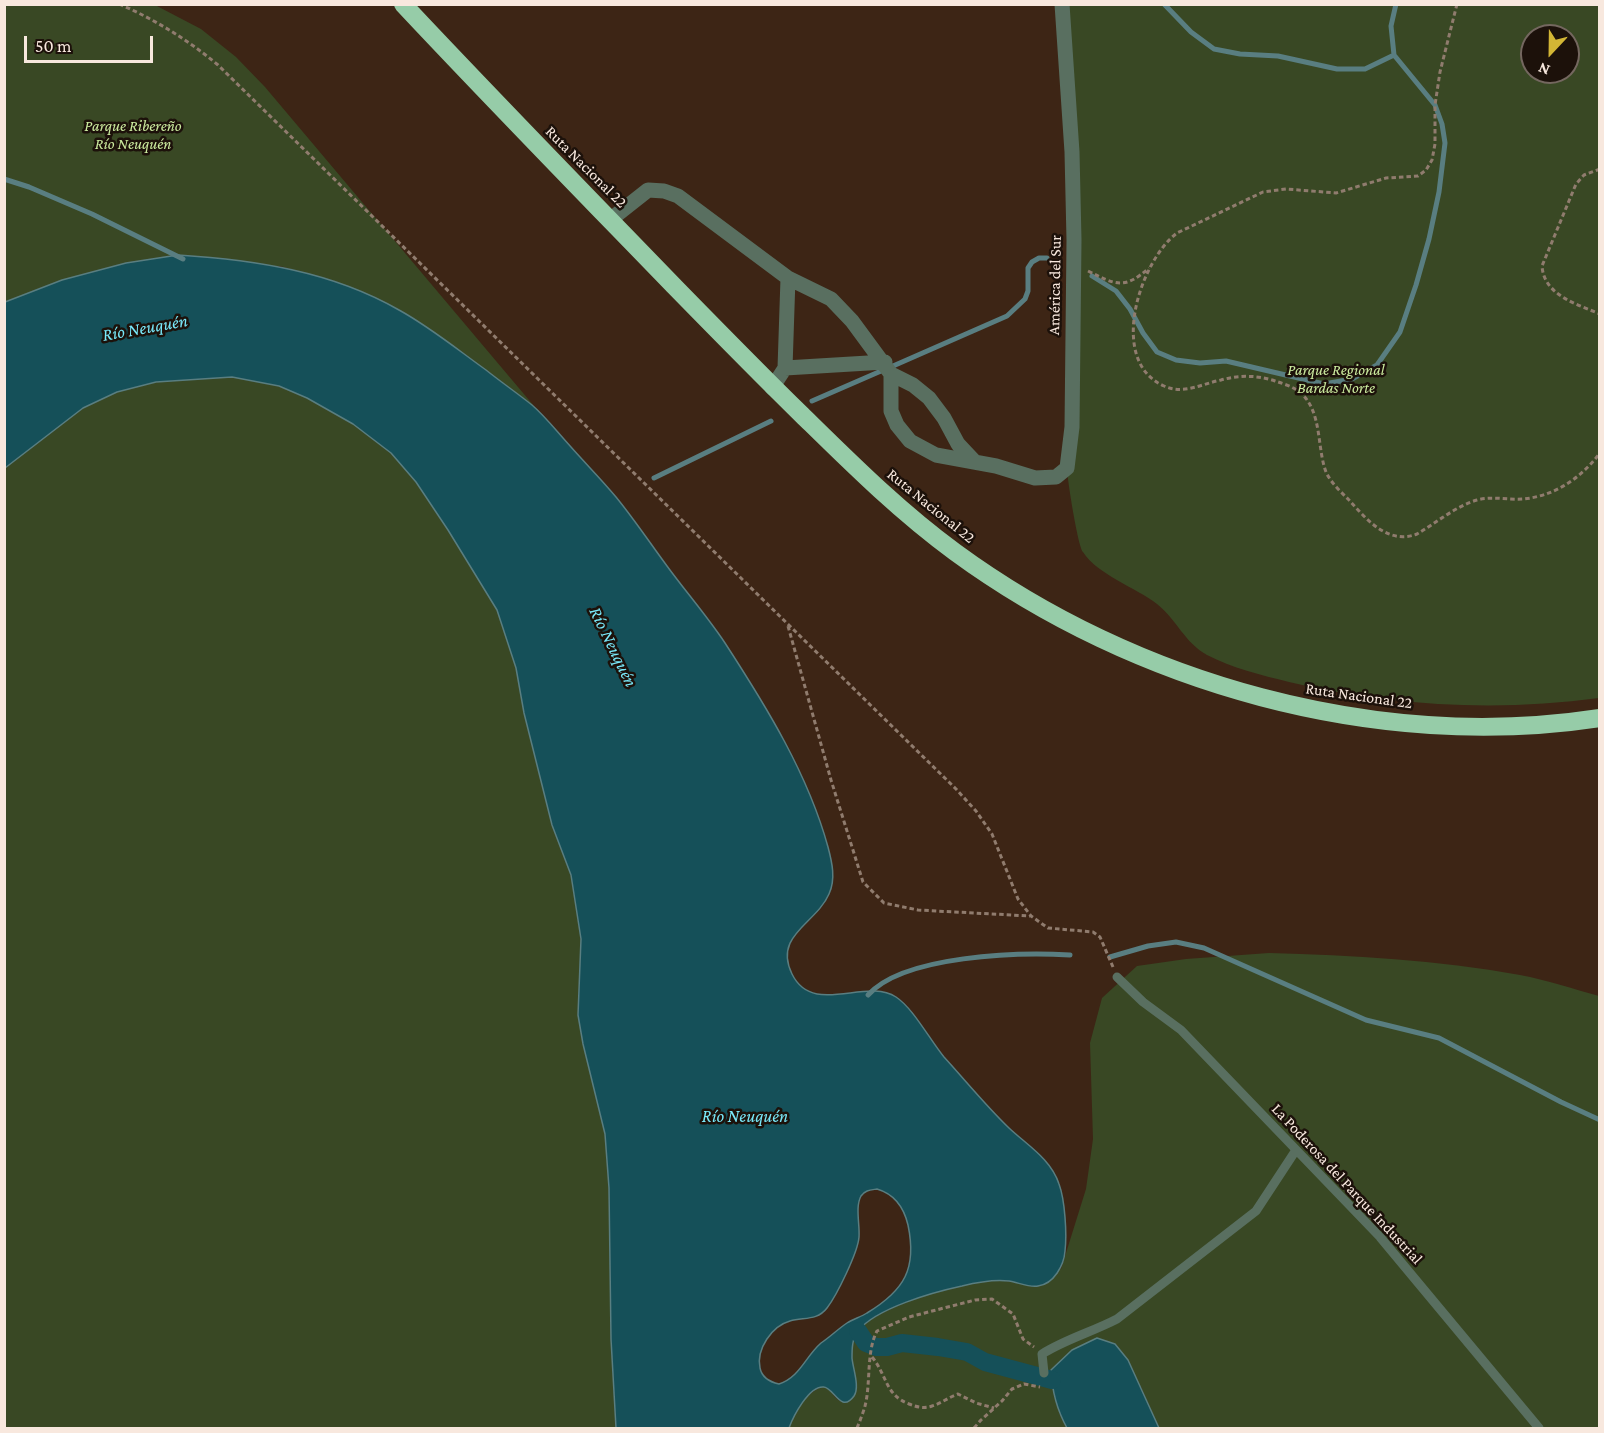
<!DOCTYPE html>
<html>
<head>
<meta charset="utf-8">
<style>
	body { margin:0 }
	#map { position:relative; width:1604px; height:1433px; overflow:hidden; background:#3d2515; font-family:"Crimson Pro",serif }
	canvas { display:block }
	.frame { position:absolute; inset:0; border:6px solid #f8e8de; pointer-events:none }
	.north { position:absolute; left:1520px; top:24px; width:60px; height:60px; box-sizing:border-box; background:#1c110a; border:2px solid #74675f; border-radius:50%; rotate:202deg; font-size:16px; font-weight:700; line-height:24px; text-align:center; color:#f8e8de }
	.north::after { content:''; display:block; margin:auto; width:21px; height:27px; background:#d3b635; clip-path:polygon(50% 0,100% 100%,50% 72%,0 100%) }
	.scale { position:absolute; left:24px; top:36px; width:129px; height:27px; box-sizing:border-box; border:3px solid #f8e8de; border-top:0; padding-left:8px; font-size:18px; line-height:21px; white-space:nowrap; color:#f8e8de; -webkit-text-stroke:4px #1c110a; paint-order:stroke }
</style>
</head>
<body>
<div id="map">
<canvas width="1604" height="1433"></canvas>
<div class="frame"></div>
<div class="north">N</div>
<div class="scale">50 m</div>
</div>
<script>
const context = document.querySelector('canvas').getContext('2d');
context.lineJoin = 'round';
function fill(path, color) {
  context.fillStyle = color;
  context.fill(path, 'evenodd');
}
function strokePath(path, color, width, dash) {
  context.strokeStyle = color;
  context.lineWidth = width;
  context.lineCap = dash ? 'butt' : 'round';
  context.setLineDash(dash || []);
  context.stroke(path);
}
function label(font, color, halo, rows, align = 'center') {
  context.font = font + ' "Crimson Pro",serif';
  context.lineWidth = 5;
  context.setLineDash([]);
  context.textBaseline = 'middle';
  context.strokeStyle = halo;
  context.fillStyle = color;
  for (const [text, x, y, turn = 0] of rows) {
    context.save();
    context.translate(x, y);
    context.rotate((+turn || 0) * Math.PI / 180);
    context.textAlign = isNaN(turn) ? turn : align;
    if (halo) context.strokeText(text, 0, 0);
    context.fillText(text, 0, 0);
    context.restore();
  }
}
const green = new Path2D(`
	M5,5H155L201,29L236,57L265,87L534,406L449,343L398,309L334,281L280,266L62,280L5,302Z
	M1062,5H1599V698C1496,712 1390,706 1289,682C1261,675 1232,668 1207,655C1185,643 1176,619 1157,604C1135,587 1098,575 1083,552C1078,546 1067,478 1067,468C1067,454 1070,440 1072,427ZM1532,36H1568V72H1532Z
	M232,377L279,386L307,398L353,424L391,453L416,482L448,530L497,610L516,668L524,713L552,825L571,875L581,939L578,1015L583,1044L605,1134L609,1188L611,1339L616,1428H5V468C39,440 76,405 119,391C156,379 194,378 232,377Z
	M1269,953C1353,955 1437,960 1520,975C1547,980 1573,989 1599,996V1428H1159L1141,1387L1059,1413L1067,1428H789C792,1412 807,1393 823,1386C832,1389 833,1399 842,1402C845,1387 850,1341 858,1331C878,1306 962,1281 994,1280C1000,1280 1006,1282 1012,1281C1028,1280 1045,1273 1061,1269L1086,1189L1093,1139L1090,1043L1102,998L1137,966L1186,959Z`);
const water = new Path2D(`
	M178,255C255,260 331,271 399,310C430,327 458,350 486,370C501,382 517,393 532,405C546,417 558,433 571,447C586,464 602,480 616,497C634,519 650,543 667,566C686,592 707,616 725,643C766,706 808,774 828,847C832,862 836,879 829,894C816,924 773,935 792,974C813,1017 866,977 896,997C913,1008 930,1040 944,1057C965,1080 986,1106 1009,1128C1027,1145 1051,1159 1059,1184C1065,1200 1067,1234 1065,1251C1064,1265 1054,1284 1038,1286C1030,1288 1017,1282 1009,1281C993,1279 978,1282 962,1286C934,1292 876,1308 858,1331C852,1339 852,1349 852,1358C853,1369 860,1387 854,1396C841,1414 834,1388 824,1387C809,1385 793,1417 789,1428H616L611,1339L609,1188L605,1134L583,1044L578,1015L581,939L571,875L552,825L524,713L516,668L497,610L448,530L416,482L391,453L353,424L307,398L279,386L232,377L156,382L117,392L83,408L5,468V302L62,280L126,263ZM877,1189C894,1194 904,1208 908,1225C917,1268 905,1290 867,1313C861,1317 853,1319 847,1323C838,1329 830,1337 821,1343C805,1357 800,1377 779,1384C770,1382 762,1378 760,1368C756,1349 772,1326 790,1321C804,1317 817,1321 827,1308C837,1295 858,1252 859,1237C860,1225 855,1207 861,1196C865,1190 871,1190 877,1189Z
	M1097,1338L1115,1344L1128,1360L1159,1428H1067C1057,1410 1052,1392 1051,1370L1072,1350Z`);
const stream = new Path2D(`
	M1164,4L1191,32L1214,49L1240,54L1278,56L1337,69H1365L1394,55
	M4,179L29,187L92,214L183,259
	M1092,276L1116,291L1130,309L1143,333L1157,352L1176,360L1200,363L1226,361L1324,384L1352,379L1377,365L1400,332L1416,285L1429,239L1439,192L1445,143L1442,124L1435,105L1394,55L1391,26L1396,4
	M893,366L1007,316L1025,299L1028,291V268L1032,262L1039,258H1047
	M812,401L881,371
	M654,478L771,421
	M1110,957L1148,946L1176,942L1204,948L1366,1020L1439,1038L1561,1102L1600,1120
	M868,995C904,955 1019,952 1070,955`);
const canal = new Path2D(`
	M858,1331L866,1343L876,1347H887L902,1343L938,1347L967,1352L985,1362L1052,1380`);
const path = new Path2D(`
	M119,4C156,20 188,40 218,65L956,789L976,811L992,834L1018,899L1031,916L1048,928L1093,932L1100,937L1113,967
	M1457,4L1440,72L1435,105V144L1432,160L1426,170L1418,176L1386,178L1336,193L1286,189L1263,192L1177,233C1140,261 1107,361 1164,386C1184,395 1201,384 1221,380C1239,375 1257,375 1275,381C1284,384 1295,387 1303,395C1322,415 1317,448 1326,472C1331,483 1341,492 1349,500C1367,520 1388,545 1417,534C1436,523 1456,506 1477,500C1492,496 1508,500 1523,499C1555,496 1581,478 1600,453
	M1600,169L1584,175L1576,184L1542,266C1544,295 1576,304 1600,314
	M1088,271C1116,285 1124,290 1149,268
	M788,626L831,780L863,882L884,903L918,910L1030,916
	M872,1357C887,1375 885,1395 909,1404C917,1407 924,1409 932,1406C942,1403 949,1397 958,1394L976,1403L994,1408
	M857,1428C860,1421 863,1413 865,1406C871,1383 866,1352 877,1331L909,1317L975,1300L992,1299L1013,1314L1023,1339L1034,1347
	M974,1428L981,1420L1002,1401L1012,1389L1024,1384L1040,1387`);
const lane = new Path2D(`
	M1117,977L1143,1002L1181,1030L1380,1237L1539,1428
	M1044,1373L1042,1354C1066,1339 1092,1332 1117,1319L1256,1211L1296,1150`);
const street = new Path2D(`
	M610,220L648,190L664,191L678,196L788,278L831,299L852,321L891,374V411L897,425L910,441L936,455L996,466L1035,478L1056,477L1067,468L1072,427L1074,240L1072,152L1062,4
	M785,368L885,362
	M891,374L913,385L929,398L944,418L958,444L974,461
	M772,388L785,368L788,278`);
const highway = new Path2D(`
	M403,4C492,99 583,192 673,285C716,329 758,372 802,415C851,463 899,511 955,552C1135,684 1377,752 1600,718`);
const parkNames = [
	["Parque Ribereño",133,126],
	["Río Neuquén",133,144],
	["Parque Regional",1336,370],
	["Bardas Norte",1336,388]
];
const streetNames = [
	["Ruta Nacional 22",586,167,45],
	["América del Sur",1055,285,-89],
	["Ruta Nacional 22",931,506,39],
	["Ruta Nacional 22",1359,696,8],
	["La Poderosa del Parque Industrial",1347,1184,47]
];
const waterNames = [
	["Río Neuquén",145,328,-10],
	["Río Neuquén",613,647,64],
	["Río Neuquén",745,1116]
];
fill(green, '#394824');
fill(water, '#155059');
strokePath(water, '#597e81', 1.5);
strokePath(stream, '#597e81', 5);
strokePath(canal, '#155059', 18);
strokePath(path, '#907c6e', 3, [4.5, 3]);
strokePath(lane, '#596f60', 9);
strokePath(street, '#596f60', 15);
strokePath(highway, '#96cca8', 18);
label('italic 16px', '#ccec9f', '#1c110a', parkNames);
label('16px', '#f8e8de', '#1c110a', streetNames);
label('italic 18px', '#79e9fa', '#1c110a', waterNames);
</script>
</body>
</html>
